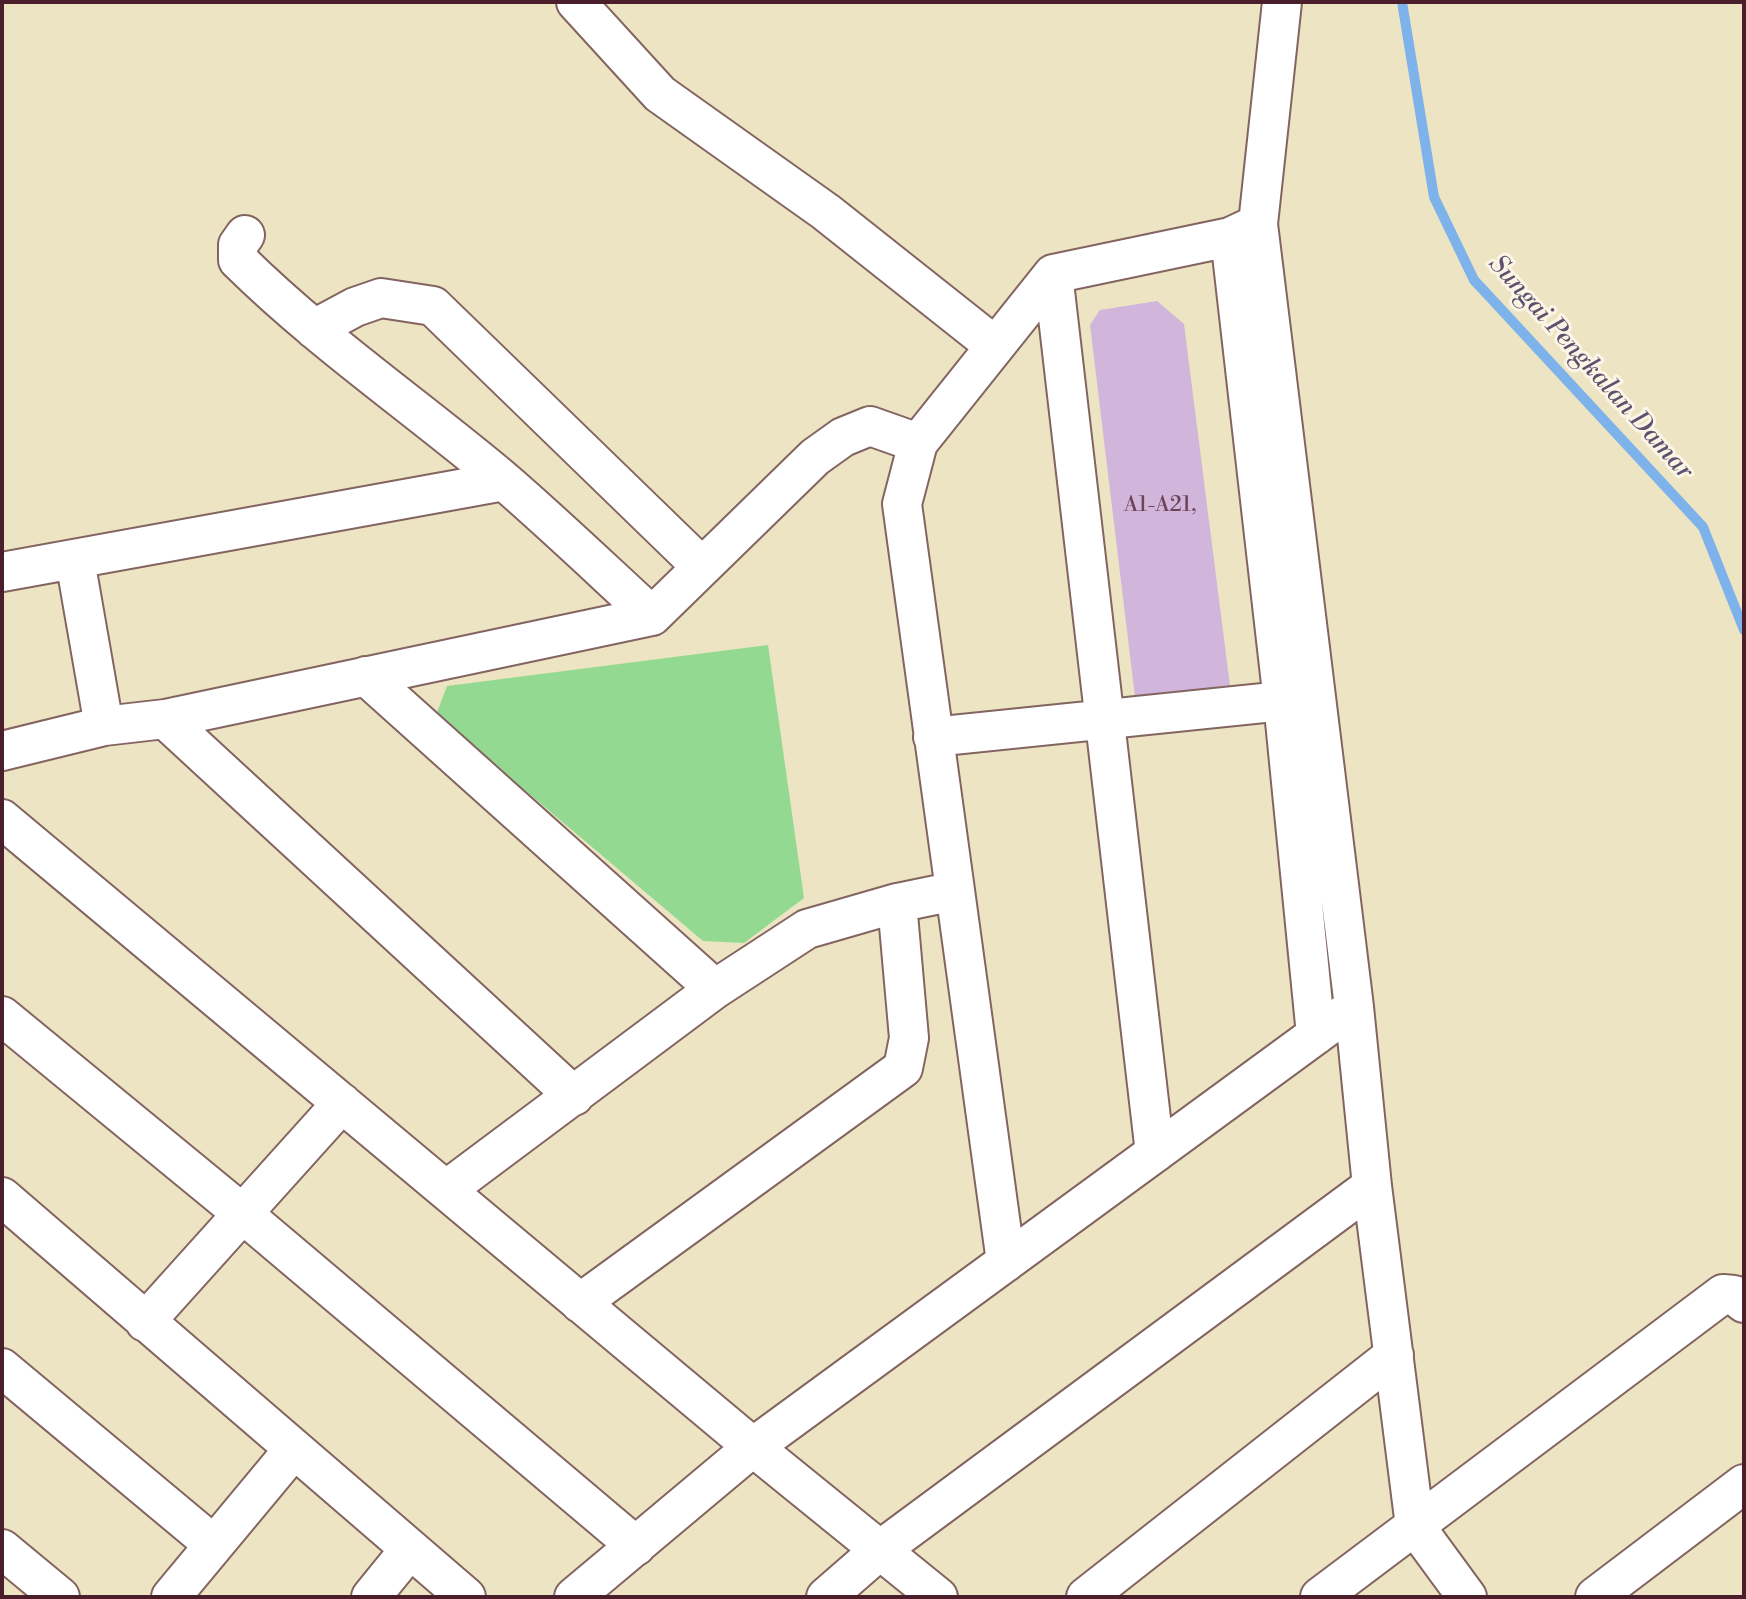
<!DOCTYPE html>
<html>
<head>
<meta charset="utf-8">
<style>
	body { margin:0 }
	#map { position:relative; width:1746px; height:1599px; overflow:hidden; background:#ede4c3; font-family:"Libre Bodoni",serif }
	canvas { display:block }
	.frame { position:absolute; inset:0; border:4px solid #4a1f2b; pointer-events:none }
</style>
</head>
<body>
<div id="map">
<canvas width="1746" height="1599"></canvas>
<div class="frame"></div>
</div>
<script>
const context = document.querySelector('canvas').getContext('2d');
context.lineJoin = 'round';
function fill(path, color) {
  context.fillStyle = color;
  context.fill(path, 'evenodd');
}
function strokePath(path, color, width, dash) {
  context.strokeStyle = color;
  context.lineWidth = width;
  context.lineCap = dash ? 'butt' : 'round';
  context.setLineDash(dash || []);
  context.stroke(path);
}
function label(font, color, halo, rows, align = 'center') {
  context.font = font + ' "Libre Bodoni",serif';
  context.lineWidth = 6;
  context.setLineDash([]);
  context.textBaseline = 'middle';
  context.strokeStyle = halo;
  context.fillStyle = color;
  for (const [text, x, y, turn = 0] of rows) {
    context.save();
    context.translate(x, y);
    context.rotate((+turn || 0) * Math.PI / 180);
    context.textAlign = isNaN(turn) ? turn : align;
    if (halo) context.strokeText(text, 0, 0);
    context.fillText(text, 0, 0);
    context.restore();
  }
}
const green = new Path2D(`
	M768,645L804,898L744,943L703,941L436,715L447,686Z`);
const stream = new Path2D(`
	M1402,2L1434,197L1474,280L1703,527L1744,630`);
const building = new Path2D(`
	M1157,301L1184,324L1230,686L1135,697L1090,325L1100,310Z`);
const minor = new Path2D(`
	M576,2L660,94L826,212L995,346
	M1282,2L1258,224L1354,1007L1372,1186L1415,1526L1467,1597
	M245,235L238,245V260C320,341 415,406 503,480C554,524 603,571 652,616L815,457L843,437L870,426L918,443
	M1230,237L1283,701L1316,1035
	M1053,274L1155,1153
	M314,329L355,307L381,298L433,306L702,567
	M75,560L104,726
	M2,572L504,481
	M366,676L715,989
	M165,719L574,1096
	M933,737L1283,701
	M2,751L104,726L165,719L652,616
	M2,819L753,1447L938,1597
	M2,1016L243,1214L636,1546
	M446,1190L715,989L807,929L897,903L955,891
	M2,1197L466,1597
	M1006,1262L902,504L918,443L1053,274L1230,237L1258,224
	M580,1303L903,1068L909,1038L897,903
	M145,1322L342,1103
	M2,1368L214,1545
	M2,1549L60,1597
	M171,1597L294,1449
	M371,1597L410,1549
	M574,1597L753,1447L1354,1007
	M826,1597L880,1550L1372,1186
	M1086,1597L1394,1355
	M1320,1597L1723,1294L1734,1295L1744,1303
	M1595,1597L1744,1484`);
const numberNames = [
	["A1-A21,",1160,506]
];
const waterNames = [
	["Sungai Pengkalan Damar",1590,368,48]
];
fill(green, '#94d992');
strokePath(stream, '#7db2eb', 10);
fill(building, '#d1b5db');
strokePath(minor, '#836460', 42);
strokePath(minor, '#fff', 38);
label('21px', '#6c4457', null, numberNames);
label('italic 26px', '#5c526e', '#fcf5e5', waterNames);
</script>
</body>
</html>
